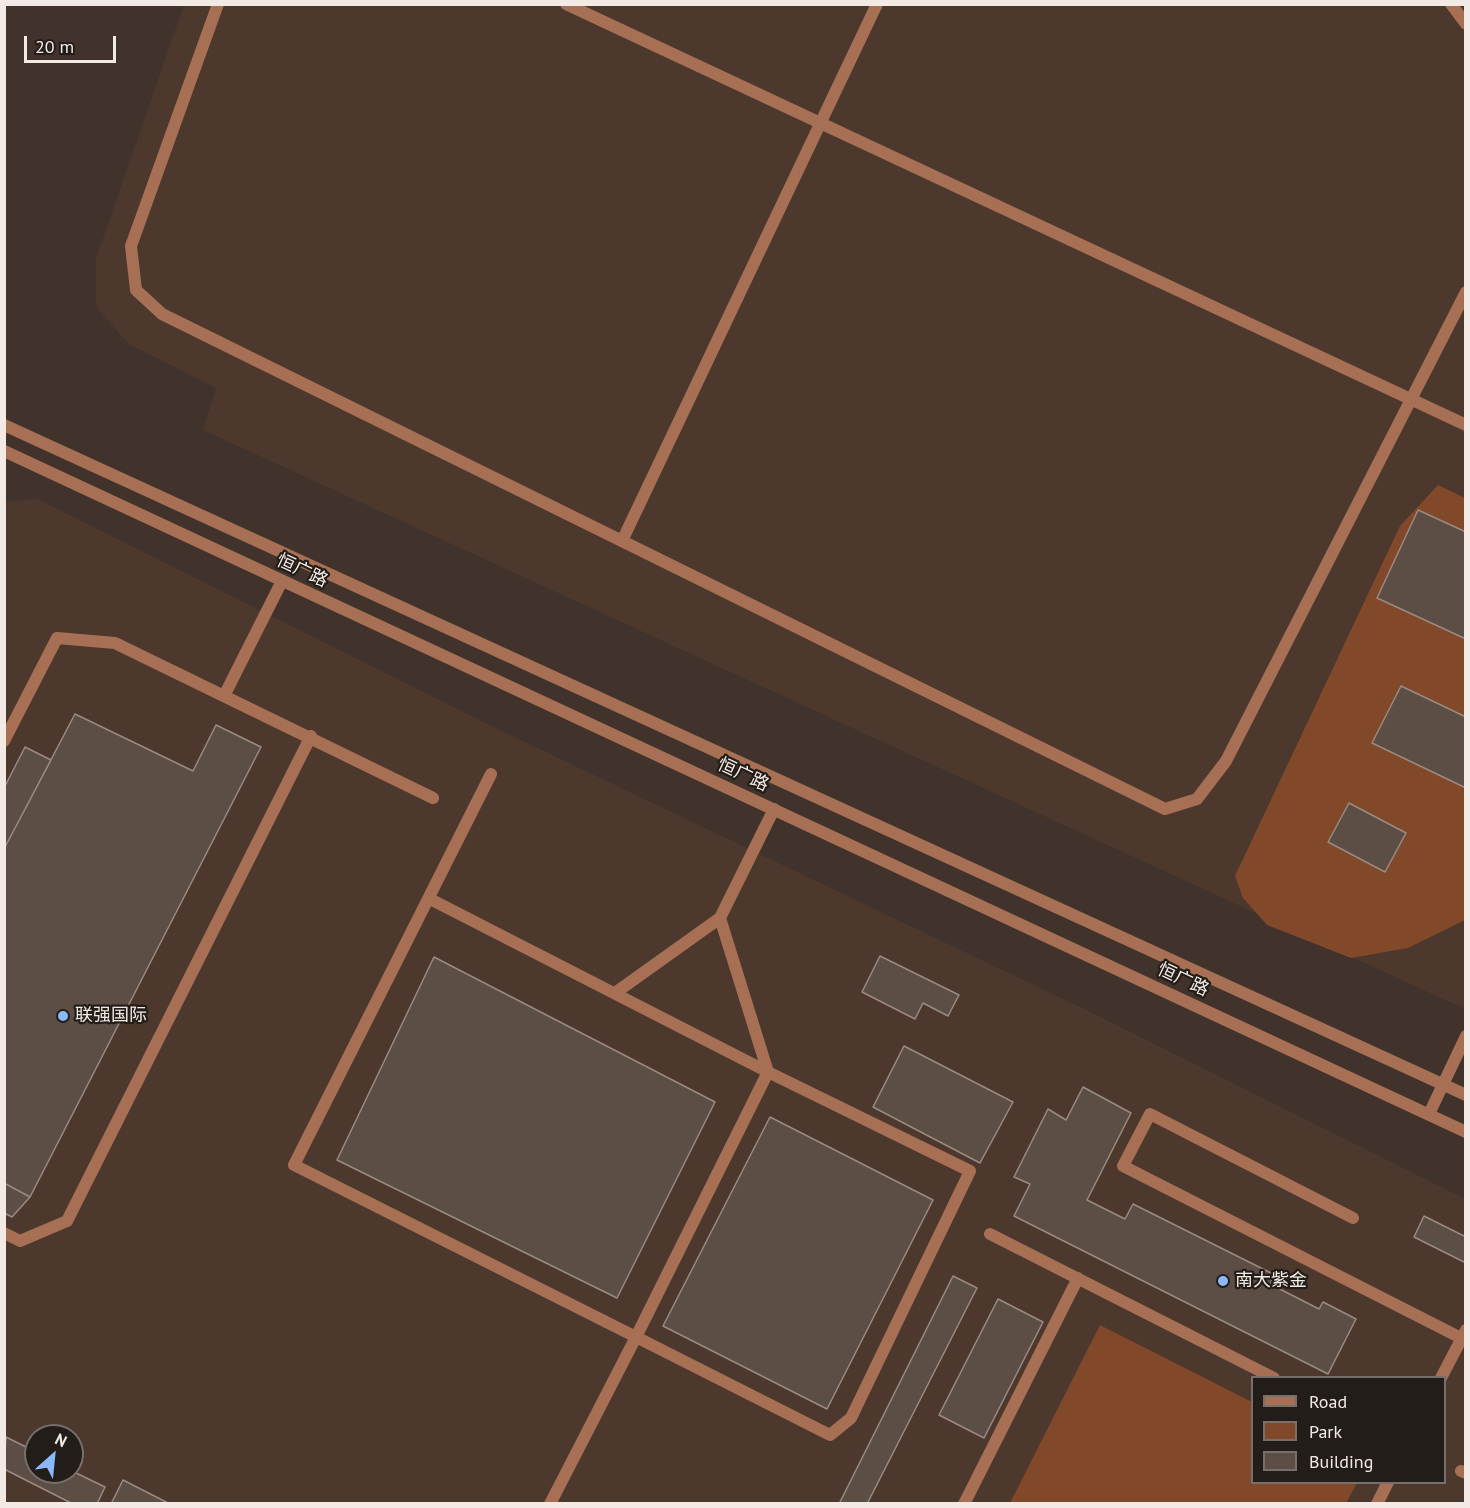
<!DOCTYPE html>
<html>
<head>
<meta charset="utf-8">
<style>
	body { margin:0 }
	#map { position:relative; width:1470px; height:1508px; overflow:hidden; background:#41332c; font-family:"PT Sans",sans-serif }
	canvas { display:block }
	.frame { position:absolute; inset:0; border:6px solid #f3eae5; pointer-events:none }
	.legend { position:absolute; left:1251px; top:1376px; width:195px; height:108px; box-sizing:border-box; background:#231d19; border:2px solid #766f6b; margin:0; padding:8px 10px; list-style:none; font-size:18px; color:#f3eae5 }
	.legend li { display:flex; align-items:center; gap:12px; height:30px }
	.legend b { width:30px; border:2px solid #766f6b }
	.north { position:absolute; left:24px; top:1424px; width:60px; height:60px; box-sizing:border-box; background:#231d19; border:2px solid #766f6b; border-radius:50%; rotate:27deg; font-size:16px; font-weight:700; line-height:24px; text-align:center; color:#f3eae5 }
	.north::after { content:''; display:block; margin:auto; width:21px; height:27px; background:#8bbafc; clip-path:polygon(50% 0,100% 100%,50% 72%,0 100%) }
	.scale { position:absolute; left:24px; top:36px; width:92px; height:27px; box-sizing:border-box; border:3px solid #f3eae5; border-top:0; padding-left:8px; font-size:18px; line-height:21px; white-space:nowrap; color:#f3eae5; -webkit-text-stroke:4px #231d19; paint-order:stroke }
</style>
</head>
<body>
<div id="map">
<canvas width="1470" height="1508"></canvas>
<div class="frame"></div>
<ul class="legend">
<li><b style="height:8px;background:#a77054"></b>Road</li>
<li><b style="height:16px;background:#814829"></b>Park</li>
<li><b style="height:16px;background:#5c4d45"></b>Building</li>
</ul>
<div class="north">N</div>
<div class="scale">20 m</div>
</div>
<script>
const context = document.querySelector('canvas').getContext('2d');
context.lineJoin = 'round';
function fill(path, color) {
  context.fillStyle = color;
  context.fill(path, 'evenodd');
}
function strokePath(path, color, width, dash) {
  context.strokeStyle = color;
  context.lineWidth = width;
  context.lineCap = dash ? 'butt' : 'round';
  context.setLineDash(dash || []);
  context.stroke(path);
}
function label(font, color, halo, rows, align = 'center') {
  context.font = font + ' "PT Sans","Noto Sans SC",sans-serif';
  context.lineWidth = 4.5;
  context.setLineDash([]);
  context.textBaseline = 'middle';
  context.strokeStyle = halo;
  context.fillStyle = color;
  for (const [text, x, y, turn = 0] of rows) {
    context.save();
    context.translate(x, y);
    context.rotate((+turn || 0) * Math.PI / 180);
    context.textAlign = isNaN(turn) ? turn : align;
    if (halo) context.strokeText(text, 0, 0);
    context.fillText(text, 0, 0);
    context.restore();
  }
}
const built = new Path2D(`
	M184,5H1465V1009L203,430L216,388L129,344L96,307V259Z
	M37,499L483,722L1082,1008L1465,1199V1503L5,1504V502ZM1252,1378H1444V1482H1252ZM36,1436H72V1472H36Z`);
const green = new Path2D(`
	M1438,485L1465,498V920L1408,948L1351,958L1267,925L1243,898L1235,876L1400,526Z
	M1100,1325L1252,1402V1482L1357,1483L1346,1503H1010Z`);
const building = new Path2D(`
	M1418,510L1466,532V639L1377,598Z
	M1401,686L1466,717V788L1372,743Z
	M75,714L193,771L216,725L261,747L30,1197L4,1183V849Z
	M25,747L51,760L4,849V788Z
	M1349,803L1406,833L1385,872L1328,842Z
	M880,956L959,995L948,1016L923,1003L915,1019L862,992Z
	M434,957L715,1102L617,1298L337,1160Z
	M904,1046L1013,1102L980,1163L873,1107Z
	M1083,1087L1131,1113L1087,1200L1125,1219L1133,1204L1275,1275L1270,1284L1319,1309L1323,1302L1356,1319L1328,1374L1014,1216L1030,1184L1014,1177L1048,1109L1066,1120Z
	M770,1117L933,1200L827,1409L663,1326Z
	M4,1183L30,1197L12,1217L4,1213Z
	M1424,1216L1466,1237V1263L1414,1237Z
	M953,1276L977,1288L867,1504H839Z
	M998,1299L1043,1322L984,1438L939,1415Z
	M6,1437L36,1452V1472L72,1471L105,1487L97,1504H73L4,1469Z
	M123,1480L170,1504H111Z`);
const service = new Path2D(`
	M218,4L131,246L136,290L162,314L1165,809L1197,799L1226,761L1466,292
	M566,4L1466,425
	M1451,4L1466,24
	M622,541L877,4
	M224,696L282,581
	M4,741L57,638L115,643L433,798
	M491,774L294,1165L636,1337L550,1504
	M430,899L768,1072L970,1171L851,1418L830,1435L636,1337L768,1072L720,918
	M615,993L720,918L774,809
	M1429,1114L1466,1036
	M1353,1218L1150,1114L1123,1166L1461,1338
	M4,1233L20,1241L67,1221L311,736
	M990,1234L1274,1378
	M1441,1378L1466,1330
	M1461,1471L1466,1473
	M964,1504L1078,1278
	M1377,1504L1388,1482`);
const tertiary = new Path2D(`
	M4,425L1466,1095
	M4,451L1466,1132`);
const markers = [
	[63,1016,6,"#8bbafc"],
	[1223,1281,6,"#8bbafc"]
];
const streetNames = [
	["恒广路",302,571,25],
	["恒广路",743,775,25],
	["恒广路",1183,980,25]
];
const poiNames = [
	["联强国际",75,1016],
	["南大紫金",1235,1281]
];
fill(built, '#4d382e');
fill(green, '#814829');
fill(building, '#5c4d45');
strokePath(building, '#9b8a82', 1.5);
strokePath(service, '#a77054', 12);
strokePath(tertiary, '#a77054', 12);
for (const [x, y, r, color] of markers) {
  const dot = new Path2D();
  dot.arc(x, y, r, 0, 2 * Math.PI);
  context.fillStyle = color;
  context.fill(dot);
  strokePath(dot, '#231d19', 2);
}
label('18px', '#f3eae5', '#231d19', streetNames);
label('18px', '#f3eae5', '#231d19', poiNames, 'left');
</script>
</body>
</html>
